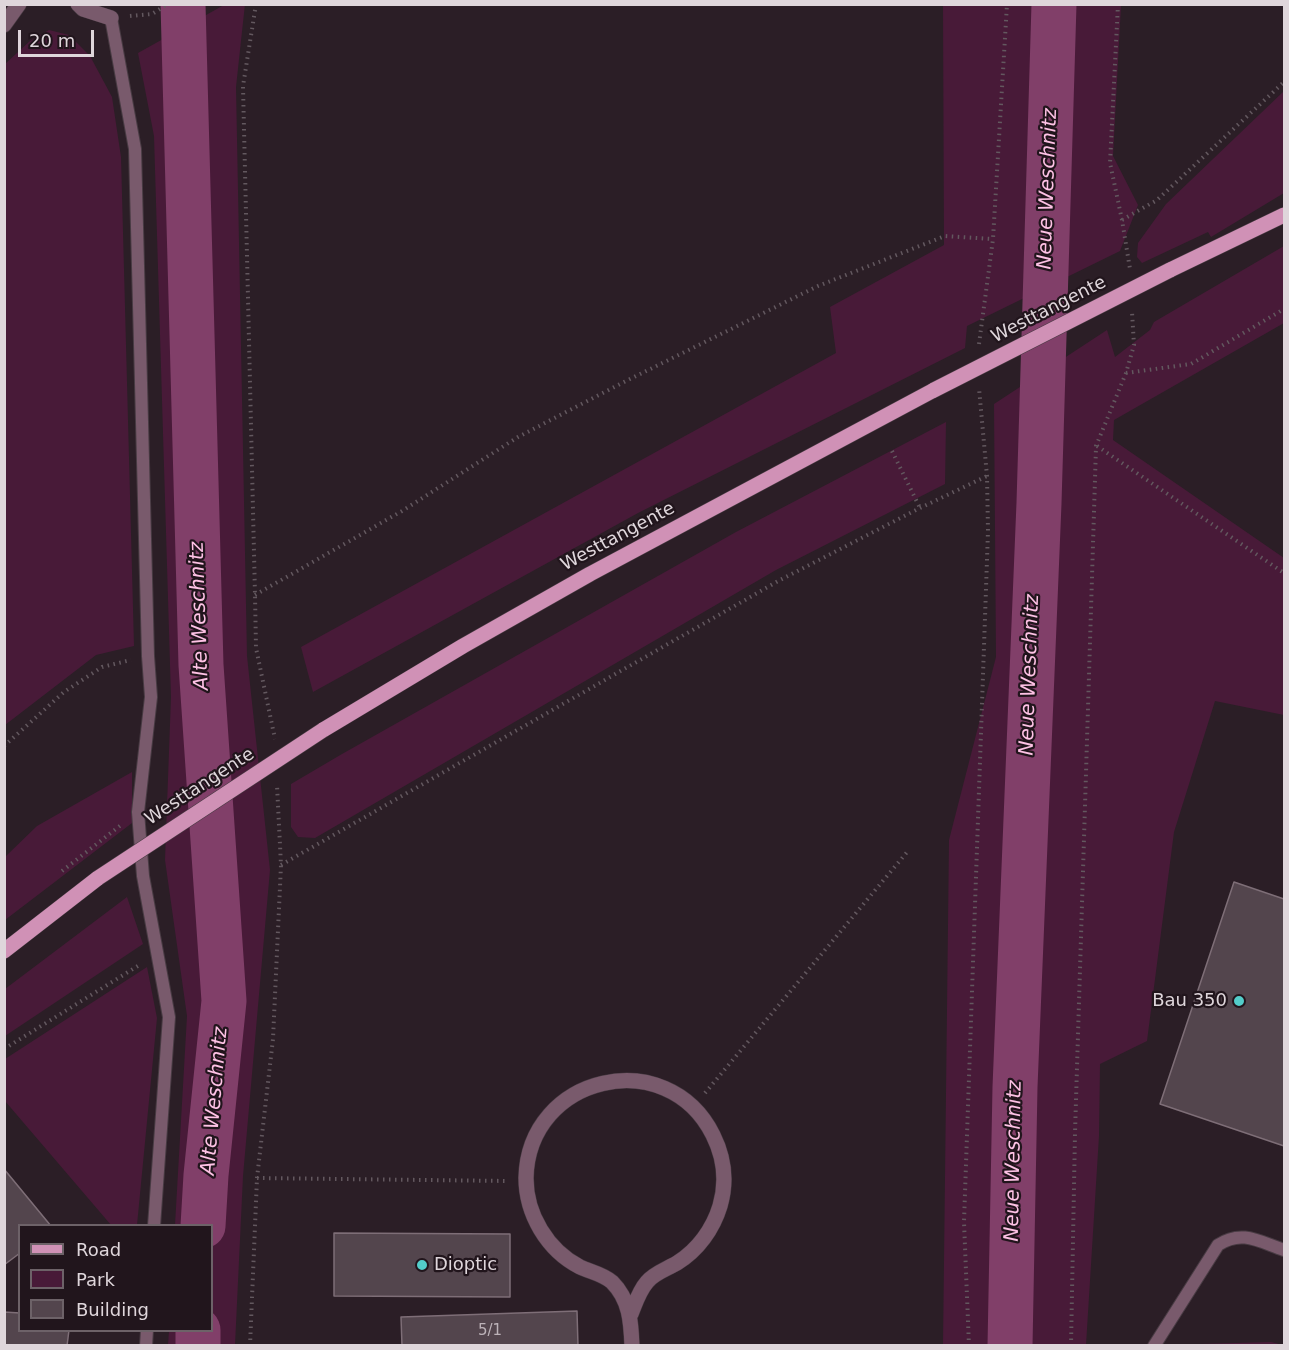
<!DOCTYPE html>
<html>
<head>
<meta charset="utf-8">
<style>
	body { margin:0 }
	#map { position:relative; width:1289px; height:1350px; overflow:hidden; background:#2b1e26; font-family:"DejaVu Sans",sans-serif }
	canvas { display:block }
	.frame { position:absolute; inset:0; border:6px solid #dfd6db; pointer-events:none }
	.legend { position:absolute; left:18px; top:1224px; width:195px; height:108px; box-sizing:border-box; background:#21151c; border:2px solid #6d6268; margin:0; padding:8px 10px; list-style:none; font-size:18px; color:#dfd6db }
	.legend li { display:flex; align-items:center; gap:12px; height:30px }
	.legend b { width:30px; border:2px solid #6d6268 }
	.scale { position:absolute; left:18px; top:30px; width:76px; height:27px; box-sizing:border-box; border:3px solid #dfd6db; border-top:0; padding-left:8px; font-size:18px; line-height:21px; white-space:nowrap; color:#dfd6db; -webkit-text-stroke:4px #21151c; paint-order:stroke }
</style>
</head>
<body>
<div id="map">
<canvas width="1289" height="1350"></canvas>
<div class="frame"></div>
<ul class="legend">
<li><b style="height:8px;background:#d091b6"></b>Road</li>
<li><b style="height:16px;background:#481a38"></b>Park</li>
<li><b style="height:16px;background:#53454d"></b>Building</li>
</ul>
<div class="scale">20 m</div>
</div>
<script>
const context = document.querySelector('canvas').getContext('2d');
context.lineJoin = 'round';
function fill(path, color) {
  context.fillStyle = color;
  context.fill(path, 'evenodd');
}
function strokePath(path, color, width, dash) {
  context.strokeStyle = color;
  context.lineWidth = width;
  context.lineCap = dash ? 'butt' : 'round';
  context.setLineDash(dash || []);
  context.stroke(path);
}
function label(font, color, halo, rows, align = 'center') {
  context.font = font + ' "DejaVu Sans",sans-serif';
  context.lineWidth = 4.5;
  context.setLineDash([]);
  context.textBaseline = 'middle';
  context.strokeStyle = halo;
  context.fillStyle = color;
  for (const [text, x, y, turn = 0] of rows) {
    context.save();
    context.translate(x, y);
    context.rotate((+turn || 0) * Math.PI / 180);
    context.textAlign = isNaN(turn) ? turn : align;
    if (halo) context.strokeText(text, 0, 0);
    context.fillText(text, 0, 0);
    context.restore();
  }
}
const green = new Path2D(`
	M245,4L236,87L247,656L270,870L243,1176L235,1345H168L169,1331L212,1330V1226L175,1225L187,1016L165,860L171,697L154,136L138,53L224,5Z
	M943,5H1121L1113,156L1138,205L1120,251L967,326L965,348L638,513L313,692L301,647L836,353L830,307L944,245Z
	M49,30L69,35L90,56L112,97L121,157L134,646L96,655L5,725V64L30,41Z
	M1284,91V193L1211,237L1208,232L1142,263L1137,257L1138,243L1166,204Z
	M1284,246V323L1114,420L1113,440L1284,558V715L1215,701L1174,832L1147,1041L1100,1064L1099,1136L1086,1345H943L949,840L996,657L994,404L1107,330L1115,357L1150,330L1154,322Z
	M946,422L945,484L776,570L315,838L298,837L291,827V784L342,754L736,532Z
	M132,772V823L5,920V857L37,826Z
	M127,897L143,944L5,1036V989Z
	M147,967L157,1018L137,1225H111L5,1101V1059Z
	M1271,1342L1283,1345H1196L1200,1344Z`);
const river = new Path2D(`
	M183,4L201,665L224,1001L206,1175L203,1226
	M198,1346V1330
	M1010,1346L1015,1087L1039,503L1054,4`);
const building = new Path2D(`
	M1234,882L1284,899V1146L1160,1104Z
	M4,1169L51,1226H20V1253L4,1265Z
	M334,1233L510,1234V1297L334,1296Z
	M577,1311L578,1346H402L401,1317Z
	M4,1312L20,1313V1330H69L67,1346H4Z`);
const path = new Path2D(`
	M256,4L243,86L255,595L256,648L275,739
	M1118,4L1110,163L1122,220L1130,269
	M130,16L152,14L168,4
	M1122,220L1157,200L1284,82
	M979,344L993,239L1007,4
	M1126,373L1191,364L1284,309
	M1097,446L1284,573
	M892,451L920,508
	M255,595L402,511L518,437L622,383L818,286L945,236L993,239
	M4,746L64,692L102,667L131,660
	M281,865L780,580L920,508L987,476
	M62,871L121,825
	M4,1049L141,964
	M705,1093L908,851
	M257,1178L508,1181
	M250,1346L257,1178L273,1039L281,865L277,785
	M969,1346L964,1222L988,531L987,476L979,388
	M1071,1346L1075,1133L1096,446L1126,373L1134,345L1132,312`);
const lane = new Path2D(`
	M111,18L135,149L148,656L151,697L138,812L143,876L169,1017L154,1226
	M146,1346L147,1330
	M1154,1346L1218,1245C1242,1229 1260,1242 1284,1250`);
const street = new Path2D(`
	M78,4L83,9L111,18
	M4,25L19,4
	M631,1314C635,1304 639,1291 647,1282C654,1273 667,1269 677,1263C698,1250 713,1229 720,1206C727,1182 724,1157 713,1135C667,1043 528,1075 526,1178C526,1214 547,1250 580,1267C591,1272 603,1274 612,1282C630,1300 631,1322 632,1346`);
const primary = new Path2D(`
	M1170,270L1284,215
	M323,730L463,646L590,574L934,390
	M4,951L98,878`);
const primaryBridge = new Path2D(`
	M934,390L1170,270
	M98,878L323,730`);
const markers = [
	[1239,1001,6,"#53cdca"],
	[422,1265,6,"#53cdca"]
];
const numberNames = [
	["5/1",490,1331]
];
const streetNames = [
	["Westtangente",1049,310,-27],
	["Westtangente",618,537,-28],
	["Westtangente",200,787,-33]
];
const poiNames = [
	["Bau 350",1227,1001],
	["Dioptic",434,1265,"left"]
];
const waterNames = [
	["Neue Weschnitz",1048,189,-88],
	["Alte Weschnitz",200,616,-92],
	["Neue Weschnitz",1030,675,-88],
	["Alte Weschnitz",215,1101,-85],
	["Neue Weschnitz",1014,1161,-89]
];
fill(green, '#481a38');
strokePath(river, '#813f69', 45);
fill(building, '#53454d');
strokePath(building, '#7e6e77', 1.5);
strokePath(lane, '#483b43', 14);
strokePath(street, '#483b43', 16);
strokePath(primary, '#483b43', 16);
strokePath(path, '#63585f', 4, [1.5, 4.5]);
strokePath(lane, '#795a6c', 12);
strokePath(street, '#795a6c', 15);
strokePath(primary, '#d091b6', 15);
strokePath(primaryBridge, '#483b43', 16, []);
strokePath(primaryBridge, '#d091b6', 15);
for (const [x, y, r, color] of markers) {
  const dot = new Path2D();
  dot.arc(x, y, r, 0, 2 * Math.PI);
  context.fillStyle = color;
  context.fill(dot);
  strokePath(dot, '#21151c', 2);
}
label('15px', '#bcb2b8', null, numberNames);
label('18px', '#dfd6db', '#21151c', streetNames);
label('18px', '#dfd6db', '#21151c', poiNames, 'right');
label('italic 20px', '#fec2e5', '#21151c', waterNames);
</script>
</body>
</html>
